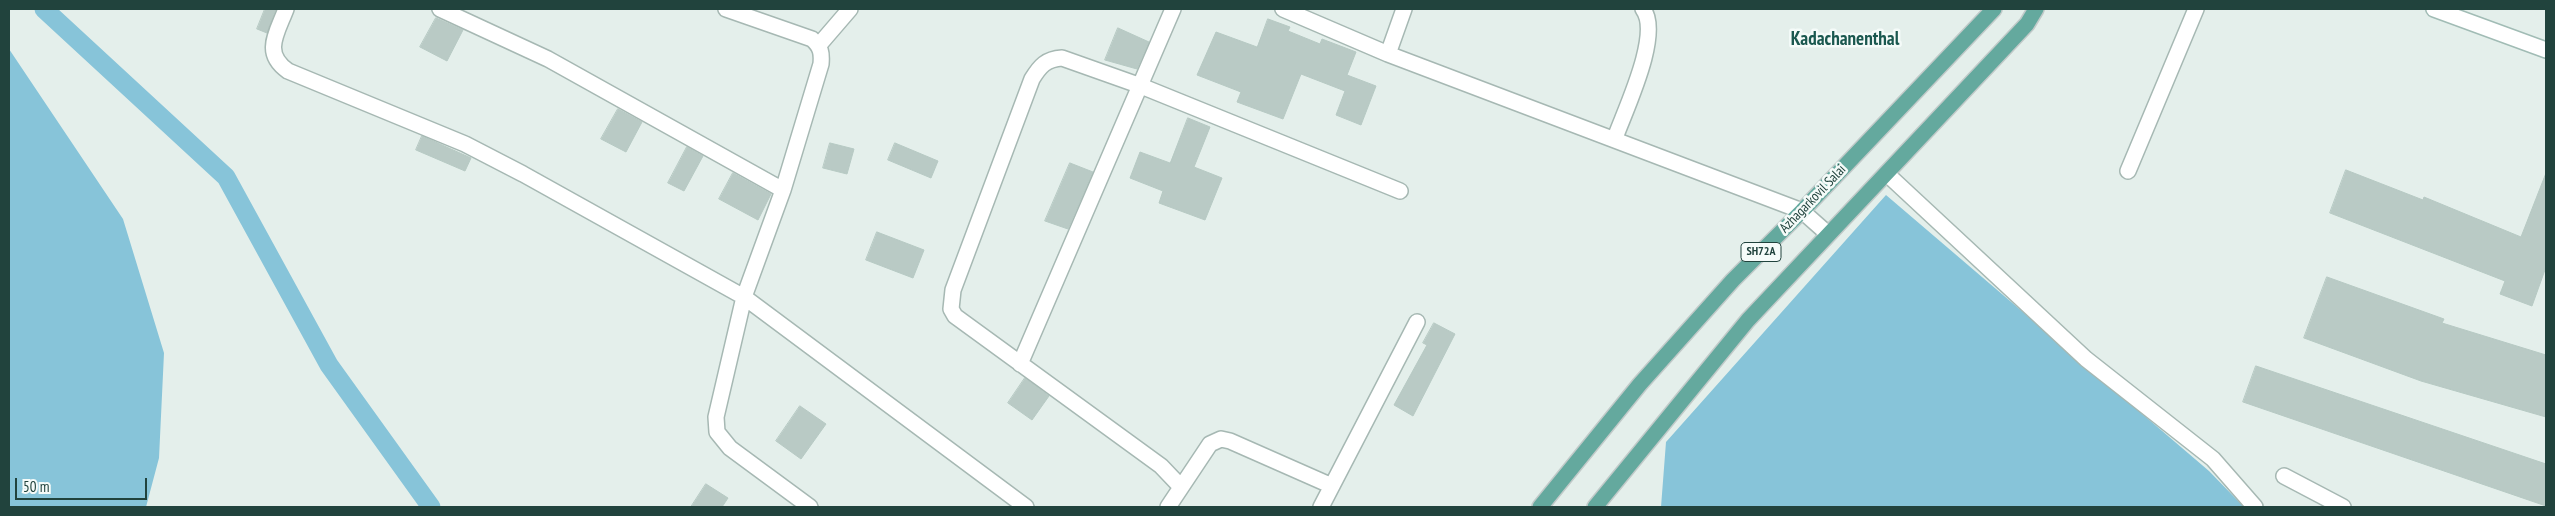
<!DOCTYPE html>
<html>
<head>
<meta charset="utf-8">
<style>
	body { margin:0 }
	#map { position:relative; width:2555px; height:516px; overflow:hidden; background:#e4efeb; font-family:"PT Sans Narrow",sans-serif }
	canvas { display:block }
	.frame { position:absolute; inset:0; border:10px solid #21433d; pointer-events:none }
	.scale { position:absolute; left:15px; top:478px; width:132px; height:22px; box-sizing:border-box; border:2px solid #21433d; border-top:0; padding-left:6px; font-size:15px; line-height:18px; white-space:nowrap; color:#21433d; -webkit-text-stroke:4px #f5fbf9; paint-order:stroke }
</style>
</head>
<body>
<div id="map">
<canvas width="2555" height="516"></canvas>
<div class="frame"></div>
<div class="scale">50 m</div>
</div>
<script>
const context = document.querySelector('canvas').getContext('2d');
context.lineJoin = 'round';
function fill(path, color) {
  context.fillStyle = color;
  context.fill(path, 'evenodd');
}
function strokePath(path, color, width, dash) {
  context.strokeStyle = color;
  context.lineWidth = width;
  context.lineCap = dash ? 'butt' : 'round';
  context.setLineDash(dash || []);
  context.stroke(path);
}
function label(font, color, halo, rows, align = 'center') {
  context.font = font + ' "PT Sans Narrow",sans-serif';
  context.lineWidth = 5;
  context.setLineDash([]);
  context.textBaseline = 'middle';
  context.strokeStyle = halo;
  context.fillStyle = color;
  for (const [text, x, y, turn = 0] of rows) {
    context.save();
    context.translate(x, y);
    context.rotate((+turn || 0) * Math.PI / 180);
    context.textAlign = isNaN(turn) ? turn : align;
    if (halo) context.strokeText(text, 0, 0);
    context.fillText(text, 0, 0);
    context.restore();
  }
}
const water = new Path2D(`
	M9,49L123,219L164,353L159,458L146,507H9Z
	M1886,195L2209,471L2244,507H1661L1666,442Z`);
const canal = new Path2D(`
	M44,9L226,177L329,365L431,507`);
const building = new Path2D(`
	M265,9H276L267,33L257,29Z
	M436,18L463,30L447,61L420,47Z
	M1268,19L1290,27L1288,31L1320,44L1322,39L1356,52L1347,75L1376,86L1361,125L1336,115L1345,91L1301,74L1283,119L1237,102L1241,92L1197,75L1216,32L1257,47Z
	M1118,28L1149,42L1137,69L1105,60Z
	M618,109L642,122L626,152L601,139Z
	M1188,118L1210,127L1194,167L1222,178L1205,220L1159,203L1163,191L1130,178L1140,152L1170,163Z
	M422,136L471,158L465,171L416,150Z
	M830,143L854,149L847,174L823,168Z
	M895,143L938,161L931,178L888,160Z
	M687,147L703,156L684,191L668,183Z
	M1070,163L1093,172L1068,229L1045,221Z
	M2346,170L2423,200L2424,197L2521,237L2546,173V267L2532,306L2500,294L2505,281L2330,213Z
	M733,173L771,194L758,220L719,199Z
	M877,232L924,250L913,278L866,260Z
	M2327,277L2444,319L2442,323L2546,355V417L2421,381L2304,338Z
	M1434,323L1455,334L1413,416L1394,405L1427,345L1423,343Z
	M2256,366L2546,464V506L2243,402Z
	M1025,378L1049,396L1032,420L1008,403Z
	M800,406L826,424L801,459L776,441Z
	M706,484L728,498L722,507H691Z`);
const street = new Path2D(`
	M286,9C277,33 262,53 288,71L465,144L523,174L744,297L1026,507
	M440,9L548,59L783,190
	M726,9L812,39C821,47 822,53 821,64L783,190L744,297L716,417L717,432L730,448L810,507
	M1283,9L1388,54L1802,211L1828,234
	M819,45L850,9
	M1388,54L1404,9
	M1615,138C1625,110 1662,34 1643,9
	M2128,171L2196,9
	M1887,174L2086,359L2213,459L2255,507
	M1020,364L1173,9
	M2284,476L2343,507
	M1181,487L1161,466L955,316L951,309L953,290L1032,79C1040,66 1046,59 1062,58L1141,86L1400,191
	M1168,507L1210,444L1221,439L1230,441L1332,486
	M1321,507L1417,322`);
const secondary = new Path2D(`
	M2434,9L2546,50`);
const primary = new Path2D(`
	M1540,507L1640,384L1733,280L1802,211L1994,9
	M1595,507L1748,320L2027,24L2036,9`);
const shields = [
	[1761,252,40]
];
const shieldNames = [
	["SH72A",1761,252]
];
const streetNames = [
	["Azhagarkovil Salai",1813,199,-46]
];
const districtNames = [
	["Kadachanenthal",1845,40]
];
fill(water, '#87c4d9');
strokePath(canal, '#87c4d9', 19);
fill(building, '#b9cac5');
strokePath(building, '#b6c9c3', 1);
strokePath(street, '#a6b8b3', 18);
strokePath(secondary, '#a1bcb5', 18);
strokePath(primary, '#c1cac9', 18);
strokePath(street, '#fff', 15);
strokePath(secondary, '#fff', 15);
strokePath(primary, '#64a99e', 15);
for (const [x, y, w] of shields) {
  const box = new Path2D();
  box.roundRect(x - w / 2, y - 9.5, w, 19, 4);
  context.fillStyle = '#f5fbf9';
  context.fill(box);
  strokePath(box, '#21433d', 1);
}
label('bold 12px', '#21433d', null, shieldNames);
label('14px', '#21433d', '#f5fbf9', streetNames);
label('bold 19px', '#1a584f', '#f5fbf9', districtNames);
</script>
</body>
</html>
